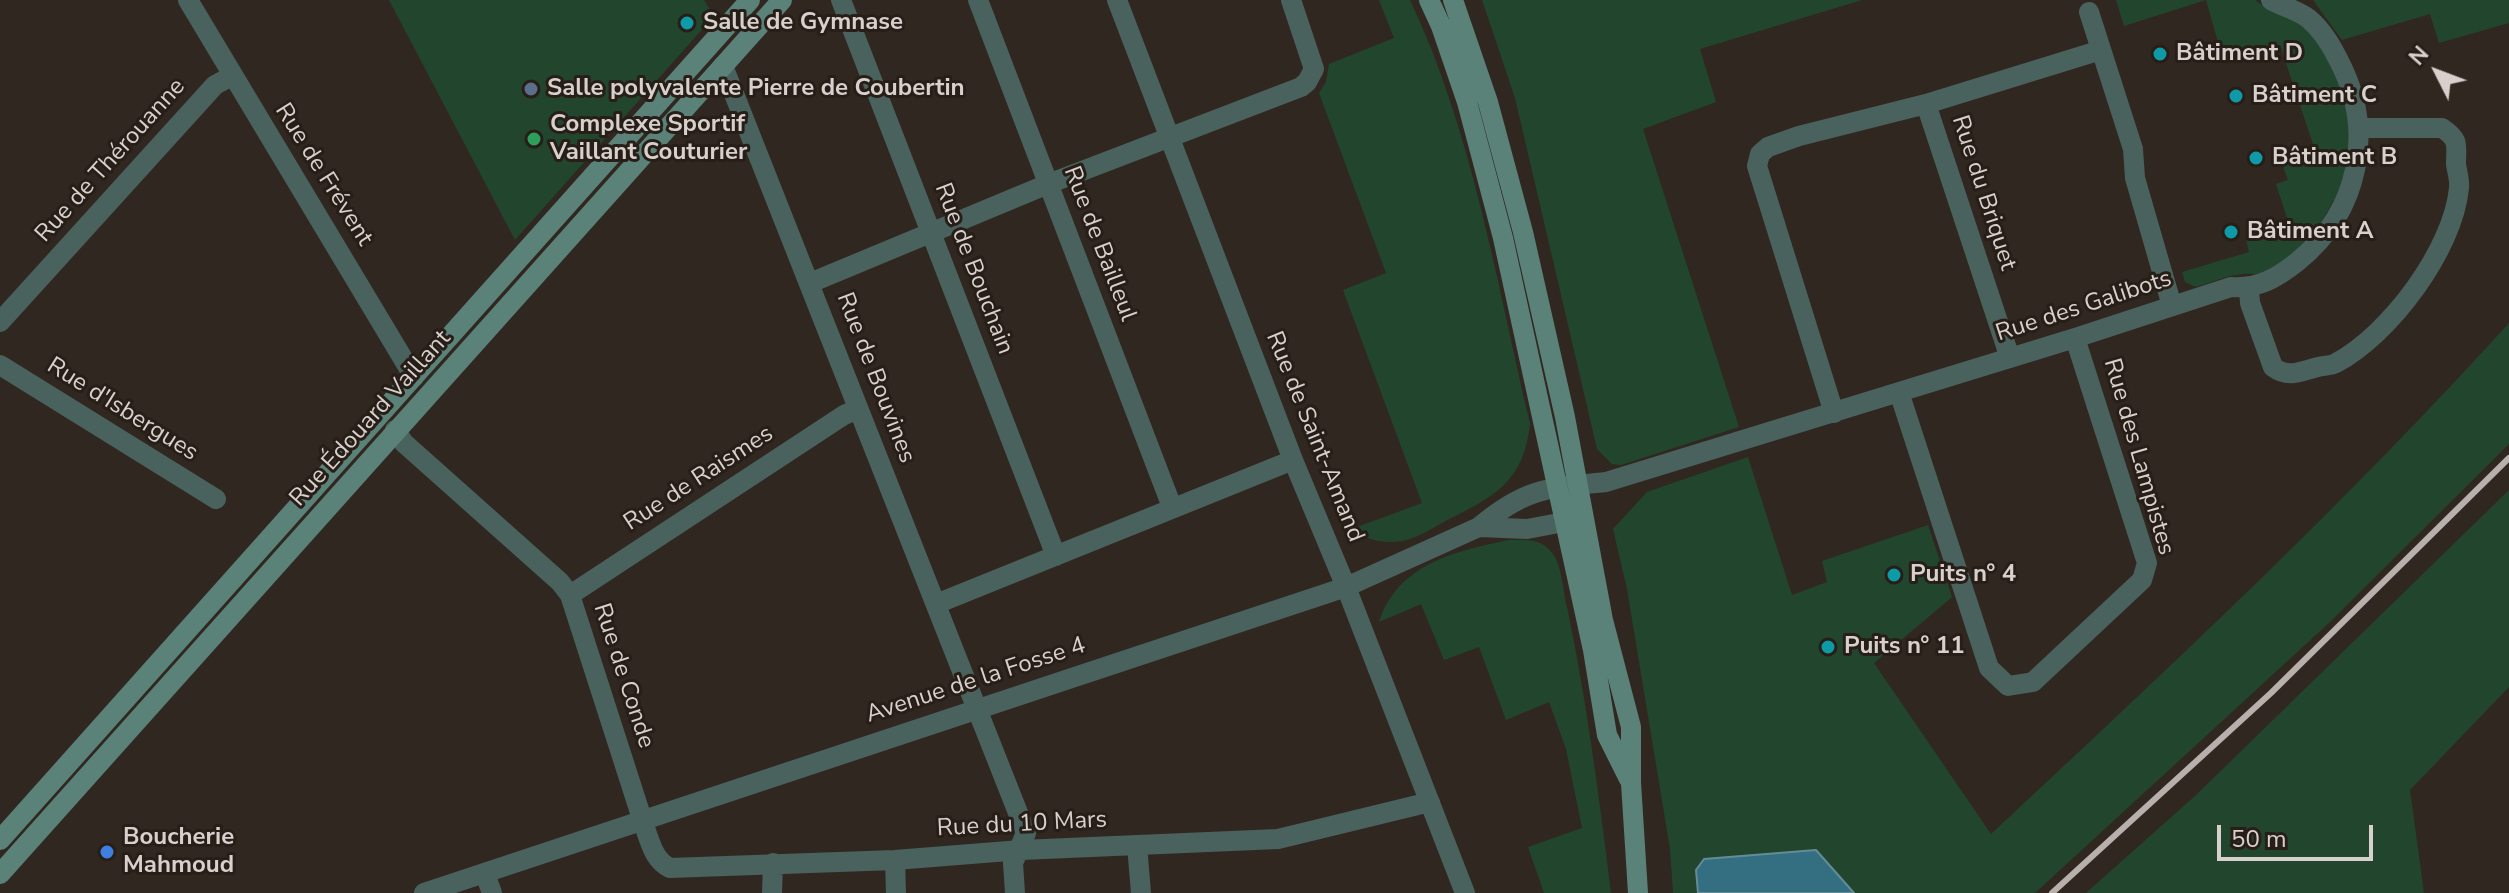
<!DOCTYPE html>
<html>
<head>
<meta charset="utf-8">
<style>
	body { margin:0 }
	#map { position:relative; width:2509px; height:893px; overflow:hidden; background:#312721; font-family:"Nunito Sans",sans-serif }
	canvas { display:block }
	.north { position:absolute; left:2397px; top:32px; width:80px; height:80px; -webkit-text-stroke:6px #271e18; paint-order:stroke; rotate:312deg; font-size:22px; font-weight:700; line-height:32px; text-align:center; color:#d7d0cc }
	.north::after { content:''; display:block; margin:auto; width:28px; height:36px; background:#d7d0cc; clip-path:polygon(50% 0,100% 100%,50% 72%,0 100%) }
	.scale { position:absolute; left:2217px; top:825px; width:156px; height:36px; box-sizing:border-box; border:4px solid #d7d0cc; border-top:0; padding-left:10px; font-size:24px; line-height:28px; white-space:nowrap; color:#d7d0cc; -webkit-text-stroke:6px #271e18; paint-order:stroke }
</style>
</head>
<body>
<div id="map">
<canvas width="2509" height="893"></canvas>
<div class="north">N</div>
<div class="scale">50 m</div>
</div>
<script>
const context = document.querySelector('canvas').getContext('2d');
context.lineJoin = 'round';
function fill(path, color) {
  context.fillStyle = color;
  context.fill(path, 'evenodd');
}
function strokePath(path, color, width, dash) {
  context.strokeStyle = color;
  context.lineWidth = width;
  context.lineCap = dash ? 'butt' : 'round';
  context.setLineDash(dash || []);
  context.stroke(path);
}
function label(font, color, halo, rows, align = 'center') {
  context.font = font + ' "Nunito Sans",sans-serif';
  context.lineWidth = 6;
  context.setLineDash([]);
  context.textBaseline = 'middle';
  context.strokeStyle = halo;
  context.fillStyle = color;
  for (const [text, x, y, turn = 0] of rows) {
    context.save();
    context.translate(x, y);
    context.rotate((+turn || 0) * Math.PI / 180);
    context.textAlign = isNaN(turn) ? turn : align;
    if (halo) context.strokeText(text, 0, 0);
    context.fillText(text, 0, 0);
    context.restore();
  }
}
const green = new Path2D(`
	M389,0H704L714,16L515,240Z
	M1379,0H1410C1472,130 1497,284 1530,424C1523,485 1492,497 1442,523C1426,532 1409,543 1390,542C1375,542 1362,536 1349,530L1422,503L1343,290L1386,273L1319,93L1326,82L1329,64L1394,38Z
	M1482,0H1862L1700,49L1716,102L1643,129L1739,427L1621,465L1612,464L1597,449L1515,98Z
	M2116,0H2255C2268,11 2280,10 2294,18C2302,22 2315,35 2320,43C2339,73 2352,113 2350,148C2346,196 2306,255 2261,273C2255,275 2249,273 2243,274C2227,275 2210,283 2196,287L2185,282L2182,272L2249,252L2246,240L2289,224L2276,184L2288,180L2281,161L2315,150L2280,45L2224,63L2206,0L2124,26Z
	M2313,0H2509V23L2439,43L2430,14L2342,40Z
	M2509,323V444L2330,622L2035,893H1854L1816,850L1696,871L1698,893H1673L1670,849L1627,589L1613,529L1647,492L1748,457L1792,595L1827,582L1822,561L1928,525L1952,597L1874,663L1991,834C2168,669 2346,503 2509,323Z
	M2509,490V687L2410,790L2424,893H2086L2195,796Z
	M1509,540C1527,540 1542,538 1553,554C1562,567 1563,591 1567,607C1587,701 1599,798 1611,893H1544L1528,847L1582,828L1566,749L1549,702L1506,720L1479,647L1444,660L1421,604L1379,622C1398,564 1455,551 1509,540Z`);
const water = new Path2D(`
	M1816,850L1854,893H1698L1696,870L1704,859Z`);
const street = new Path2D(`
	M188,0L414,377
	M841,0L1056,556
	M978,0L1172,507
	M1117,0L1293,460L1346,587L1465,893
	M2089,12L2133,149L2135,178L2172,306
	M723,66L1026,833L1013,863L1015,893
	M1926,104L2010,358
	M810,283L1048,184L1301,87L1307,82L1314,69L1291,0
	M2249,288L2250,303L2273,367C2289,379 2301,371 2318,367C2325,365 2331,366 2336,363C2390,334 2453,250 2459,188C2460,180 2457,172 2456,164C2456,145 2460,140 2442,128H2359
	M0,322L215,85L232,76
	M0,365L216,499
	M1899,392L1989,668L2008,686L2033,682L2142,580L2147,563L2075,338
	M1834,413L1757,166L1760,154L1768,147L1799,136L1926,104L2101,50
	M395,430L404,443L560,582L570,595L645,828C651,844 654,860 670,868L895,860L1021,850L1278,839L1430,802
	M1479,527L1527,529L1580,519
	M570,595L844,415L858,409
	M936,604L1293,460
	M1137,845L1141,893
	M895,860L896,893
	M485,874L492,893
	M424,893L1346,587L1479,527C1525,488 1547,488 1606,482L2075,338L2231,287C2258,289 2277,278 2297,262C2360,211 2376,130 2338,59C2331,45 2321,29 2309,19C2298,10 2283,7 2271,0
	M772,893L773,863`);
const secondary = new Path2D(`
	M1429,0L1441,26L1467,102L1503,238L1593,650L1607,735L1629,779
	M1453,0L1488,102L1523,232L1565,417L1603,620L1631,727V783L1638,893
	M0,840L750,0
	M0,874L782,0`);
const rail = new Path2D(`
	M2052,893L2271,693L2509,458`);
const markers = [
	[687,23,8,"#0f9aa8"],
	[2160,54,8,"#0f9aa8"],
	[531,89,8,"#5c6f8a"],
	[2236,96,8,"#0f9aa8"],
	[534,139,8,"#2e9e5b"],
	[2256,158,8,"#0f9aa8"],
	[2231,232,8,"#0f9aa8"],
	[1894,575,8,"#0f9aa8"],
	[1828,647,8,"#0f9aa8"],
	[107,852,8,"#3f7fe0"]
];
const poiNames = [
	["Salle de Gymnase",703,23],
	["Bâtiment D",2176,54],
	["Salle polyvalente Pierre de Coubertin",547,89],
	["Bâtiment C",2252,96],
	["Complexe Sportif",550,125],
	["Vaillant Couturier",550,153],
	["Bâtiment B",2272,158],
	["Bâtiment A",2247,232],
	["Puits n° 4",1910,575],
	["Puits n° 11",1844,647],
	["Boucherie",123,838],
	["Mahmoud",123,866]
];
const streetNames = [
	["Rue de Thérouanne",111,161,-48],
	["Rue de Frévent",323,175,58],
	["Rue du Briquet",1983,193,72],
	["Rue de Bailleul",1099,244,69],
	["Rue de Bouchain",973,269,69],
	["Rue des Galibots",2084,307,-18],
	["Rue de Bouvines",875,378,69],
	["Rue d'Isbergues",122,410,32],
	["Rue Édouard Vaillant",371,419,-48],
	["Rue de Saint-Amand",1314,437,68],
	["Rue des Lampistes",2138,457,74],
	["Rue de Raismes",699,479,-33],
	["Rue de Conde",623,676,72],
	["Avenue de la Fosse 4",976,681,-18],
	["Rue du 10 Mars",1022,825,-3]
];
fill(green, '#21462d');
fill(water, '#336f81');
strokePath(water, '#648c98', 2);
strokePath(street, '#4a625d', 20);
strokePath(secondary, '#5a8279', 20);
strokePath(rail, '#b8b0ac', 6);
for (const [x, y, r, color] of markers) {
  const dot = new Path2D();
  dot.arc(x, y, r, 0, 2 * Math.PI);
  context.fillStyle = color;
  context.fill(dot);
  strokePath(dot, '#271e18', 3);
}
label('bold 24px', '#d7d0cc', '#271e18', poiNames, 'left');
label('24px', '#d7d0cc', '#271e18', streetNames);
</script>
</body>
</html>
